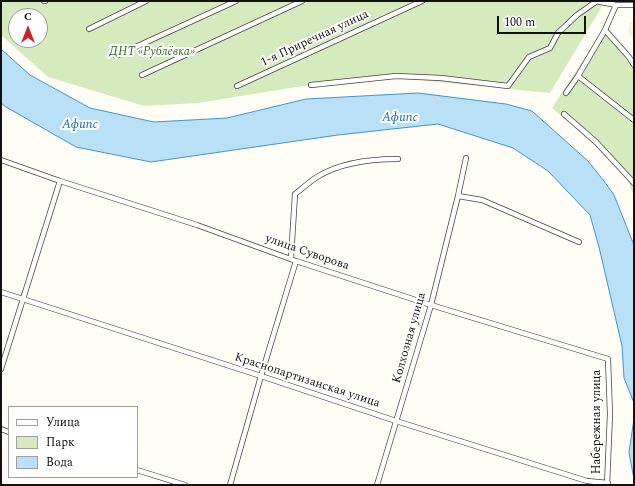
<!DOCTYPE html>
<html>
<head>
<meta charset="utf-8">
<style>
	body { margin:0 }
	#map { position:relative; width:635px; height:486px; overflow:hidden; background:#fffdf5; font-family:Spectral,serif }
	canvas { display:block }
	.frame { position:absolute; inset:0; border:2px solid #111; pointer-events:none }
	.legend { position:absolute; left:8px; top:406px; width:130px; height:72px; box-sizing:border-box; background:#fff; border:1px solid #a0a0a0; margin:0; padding:5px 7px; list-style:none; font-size:12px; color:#111 }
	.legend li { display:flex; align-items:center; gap:8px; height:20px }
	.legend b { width:20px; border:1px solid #a0a0a0 }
	.north { position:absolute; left:8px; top:8px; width:40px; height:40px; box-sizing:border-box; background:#fff; border:1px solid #a0a0a0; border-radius:50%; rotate:0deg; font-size:11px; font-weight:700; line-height:16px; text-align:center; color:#111 }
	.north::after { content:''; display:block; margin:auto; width:14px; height:18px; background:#c4262e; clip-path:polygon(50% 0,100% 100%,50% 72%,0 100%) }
	.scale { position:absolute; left:497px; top:16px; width:89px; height:18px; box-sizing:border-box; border:2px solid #111; border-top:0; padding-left:5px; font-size:12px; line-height:14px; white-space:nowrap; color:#111; -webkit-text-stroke:3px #fff; paint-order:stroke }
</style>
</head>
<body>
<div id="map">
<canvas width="635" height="486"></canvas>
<div class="frame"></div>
<ul class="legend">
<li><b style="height:5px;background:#fff"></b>Улица</li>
<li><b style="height:11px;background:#d5ebbd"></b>Парк</li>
<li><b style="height:11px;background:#b9e0f7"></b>Вода</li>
</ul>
<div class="north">С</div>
<div class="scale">100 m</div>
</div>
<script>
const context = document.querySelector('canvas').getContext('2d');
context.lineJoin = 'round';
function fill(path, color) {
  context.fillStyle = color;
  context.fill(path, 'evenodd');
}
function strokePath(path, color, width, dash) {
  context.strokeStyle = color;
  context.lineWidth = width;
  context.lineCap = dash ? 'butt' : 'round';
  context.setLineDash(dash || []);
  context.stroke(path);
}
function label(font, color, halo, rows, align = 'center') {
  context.font = font + ' Spectral,serif';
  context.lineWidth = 4;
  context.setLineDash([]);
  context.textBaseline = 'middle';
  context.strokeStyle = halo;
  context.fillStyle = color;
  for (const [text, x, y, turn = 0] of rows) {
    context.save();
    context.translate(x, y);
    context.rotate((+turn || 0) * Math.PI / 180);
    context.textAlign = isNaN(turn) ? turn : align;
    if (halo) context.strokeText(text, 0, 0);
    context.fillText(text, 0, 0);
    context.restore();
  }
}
const farmland = new Path2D(`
	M630,22H634V41L628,31Z`);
const green = new Path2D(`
	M1,1H602L604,3L550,93L396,78L303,86L198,103L144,106L48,77L1,35ZM16,16H40V40H16Z
	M606,25L634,61V197L627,178L624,173L587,138L552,108Z`);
const water = new Path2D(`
	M1,49L30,75L90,108L154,122L227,118L306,99L418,93L506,104L532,111L588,161L604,181L614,195L634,245V403L624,378L622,346L599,247L590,215L548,171L513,148L438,124L338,135L151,162L76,147L6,107L1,103Z
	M634,419V479L629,453Z`);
const minor = new Path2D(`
	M44,1H45
	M596,1L616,5H634
	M89,29L146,1
	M605,30L629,57L634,65
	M116,56L236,1
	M142,75L302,1
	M578,76L634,120
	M311,85L396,76L441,78L508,86L529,57L550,48L558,33L577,15L597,1
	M237,86L422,1
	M566,93L578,76L605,30L616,5
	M564,114L596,142L634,183
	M1,160L60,181L197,225L296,261L431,305L608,359L610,414L607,485
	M458,196L482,200L579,242
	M291,258L295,194C302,189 309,182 317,177C341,162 370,159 398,159
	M1,292L261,376L396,421L587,481L608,483
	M1,369L60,181
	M1,429L9,432
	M137,470L185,485
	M230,485L261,376L296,261
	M377,485L431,305L458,196L466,158`);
const streetNames = [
	["1-я Приречная улица",315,39,-25],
	["улица Суворова",307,253,19],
	["Колхозная улица",410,338,-74],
	["Краснопартизанская улица",307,381,18],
	["Набережная улица",598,422,-90]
];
const parkNames = [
	["ДНТ «Рублёвка»",152,53]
];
const waterNames = [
	["Афипс",400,118],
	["Афипс",80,125]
];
fill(farmland, '#f6f3d4');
fill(green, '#d5ebbd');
fill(water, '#b9e0f7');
strokePath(water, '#3f96cf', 1);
strokePath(minor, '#444', 6);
strokePath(minor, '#fff', 4.5);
label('12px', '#111', '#fff', streetNames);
label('italic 12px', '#2f6b1f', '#fff', parkNames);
label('italic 13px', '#1768a6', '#fff', waterNames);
</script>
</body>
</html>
